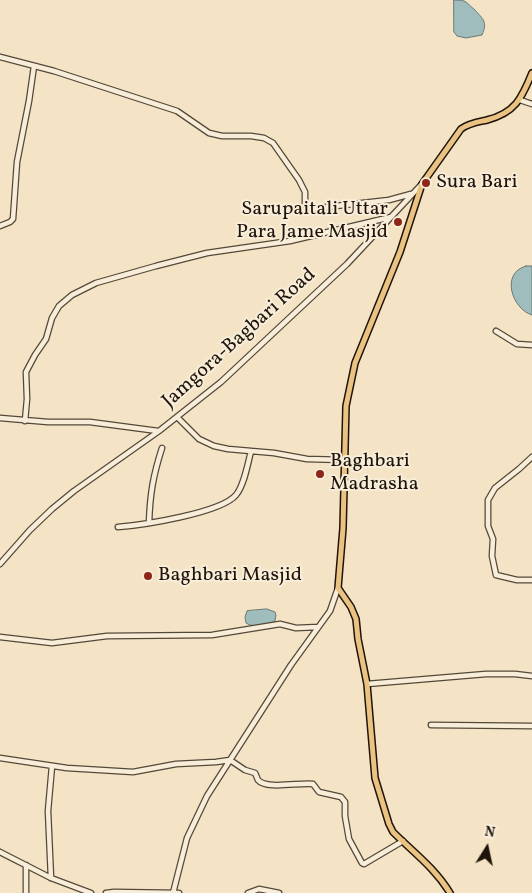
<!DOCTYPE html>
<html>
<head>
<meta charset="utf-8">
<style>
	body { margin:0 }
	#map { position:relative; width:532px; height:893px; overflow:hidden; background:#f4e4c5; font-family:Vollkorn,serif }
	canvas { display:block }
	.north { position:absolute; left:462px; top:823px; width:50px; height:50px; -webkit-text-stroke:4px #f8edd9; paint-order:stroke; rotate:10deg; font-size:14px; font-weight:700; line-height:20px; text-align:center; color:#1e140a }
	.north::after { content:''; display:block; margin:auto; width:18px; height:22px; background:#1e140a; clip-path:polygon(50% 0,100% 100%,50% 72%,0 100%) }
</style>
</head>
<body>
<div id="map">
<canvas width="532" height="893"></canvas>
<div class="north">N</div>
</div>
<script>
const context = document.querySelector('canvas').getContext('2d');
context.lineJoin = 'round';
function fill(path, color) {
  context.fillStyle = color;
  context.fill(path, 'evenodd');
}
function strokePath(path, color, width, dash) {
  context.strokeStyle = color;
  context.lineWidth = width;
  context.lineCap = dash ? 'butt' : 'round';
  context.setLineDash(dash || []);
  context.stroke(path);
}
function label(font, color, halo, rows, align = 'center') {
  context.font = font + ' Vollkorn,serif';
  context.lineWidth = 4;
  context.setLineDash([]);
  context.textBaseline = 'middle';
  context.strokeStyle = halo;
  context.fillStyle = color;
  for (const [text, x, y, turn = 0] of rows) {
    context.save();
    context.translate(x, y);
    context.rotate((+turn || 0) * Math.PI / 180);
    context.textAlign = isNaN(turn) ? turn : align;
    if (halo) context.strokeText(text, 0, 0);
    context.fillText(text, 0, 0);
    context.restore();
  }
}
const water = new Path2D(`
	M454,0C468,0 465,2 475,10C483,19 488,22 482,35L466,38L457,36L454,32Z
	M526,266H532V315C512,309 500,273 526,266Z
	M267,609L275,612L276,615L275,621C267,626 253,628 246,623L245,617L247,611Z`);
const minor = new Path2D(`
	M0,57L54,71L177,111L209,133L222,136H251L264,138L273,143L299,180L305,192V204L309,209L389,200L411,194
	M520,100L532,104
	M0,226L10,222L13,219L17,162L29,101L34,66
	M496,331L517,344L532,345
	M177,417L199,439L214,446L228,449L274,453L307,459L344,460
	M0,418L48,422H90L158,431
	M25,421L27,399L26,372L35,355L46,339L52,318L59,306L72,295L96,283L156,266L207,253L290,241L391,217
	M532,457L519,469L495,488L488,500V526L493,539L492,556L496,575L517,580H532
	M149,523C150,494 153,476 162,448
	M118,527C143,525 221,513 236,495C244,486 248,463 251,451
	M0,564L30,530L52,509L74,491L159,431L221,382L347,264L421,185
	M0,637L52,643L107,636L212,635L280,624L296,628L318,627
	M367,684L486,674H515L532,676
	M431,725L532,726
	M0,758L67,768L133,772L176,764L216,762L230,760L245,770L255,773C256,775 257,778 258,780C266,790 301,782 313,784L319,792L341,797L345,802V816L349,839L362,863L364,864L403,841
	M0,852L51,878L91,893
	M51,878L48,811L52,766
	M26,893V865
	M106,893L114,892L179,893
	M173,893L187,838L207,796L291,665L330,611L338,588
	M248,893L259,889L279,893`);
const major = new Path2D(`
	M450,893C435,868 413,852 393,832L389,824L375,778L367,684L358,639L356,619L351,607L338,588L343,528L346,406L355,363L400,252L422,184L461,129C469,123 478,122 487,120C515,113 522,98 532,73`);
const markers = [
	[426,183,5,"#8f2418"],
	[398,222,5,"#8f2418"],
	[320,474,5,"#8f2418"],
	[148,576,5,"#8f2418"]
];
const poiNames = [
	["Sura Bari",436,183],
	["Sarupaitali Uttar",388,210,"right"],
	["Para Jame Masjid",388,233,"right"],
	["Baghbari",330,462],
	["Madrasha",330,485],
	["Baghbari Masjid",158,576]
];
const streetNames = [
	["Jamgora-Bagbari Road",240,339,-42]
];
fill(water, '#9ebdbc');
strokePath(water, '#6b7975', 1);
strokePath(minor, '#544839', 7);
strokePath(major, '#1e140a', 8);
strokePath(minor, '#f8edd9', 4.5);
strokePath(major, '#eac282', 5);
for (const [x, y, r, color] of markers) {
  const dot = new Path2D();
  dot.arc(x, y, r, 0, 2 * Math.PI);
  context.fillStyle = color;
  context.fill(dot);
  strokePath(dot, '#f8edd9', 2);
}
label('20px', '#1e140a', '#f8edd9', poiNames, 'left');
label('20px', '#1e140a', '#f8edd9', streetNames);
</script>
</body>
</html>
